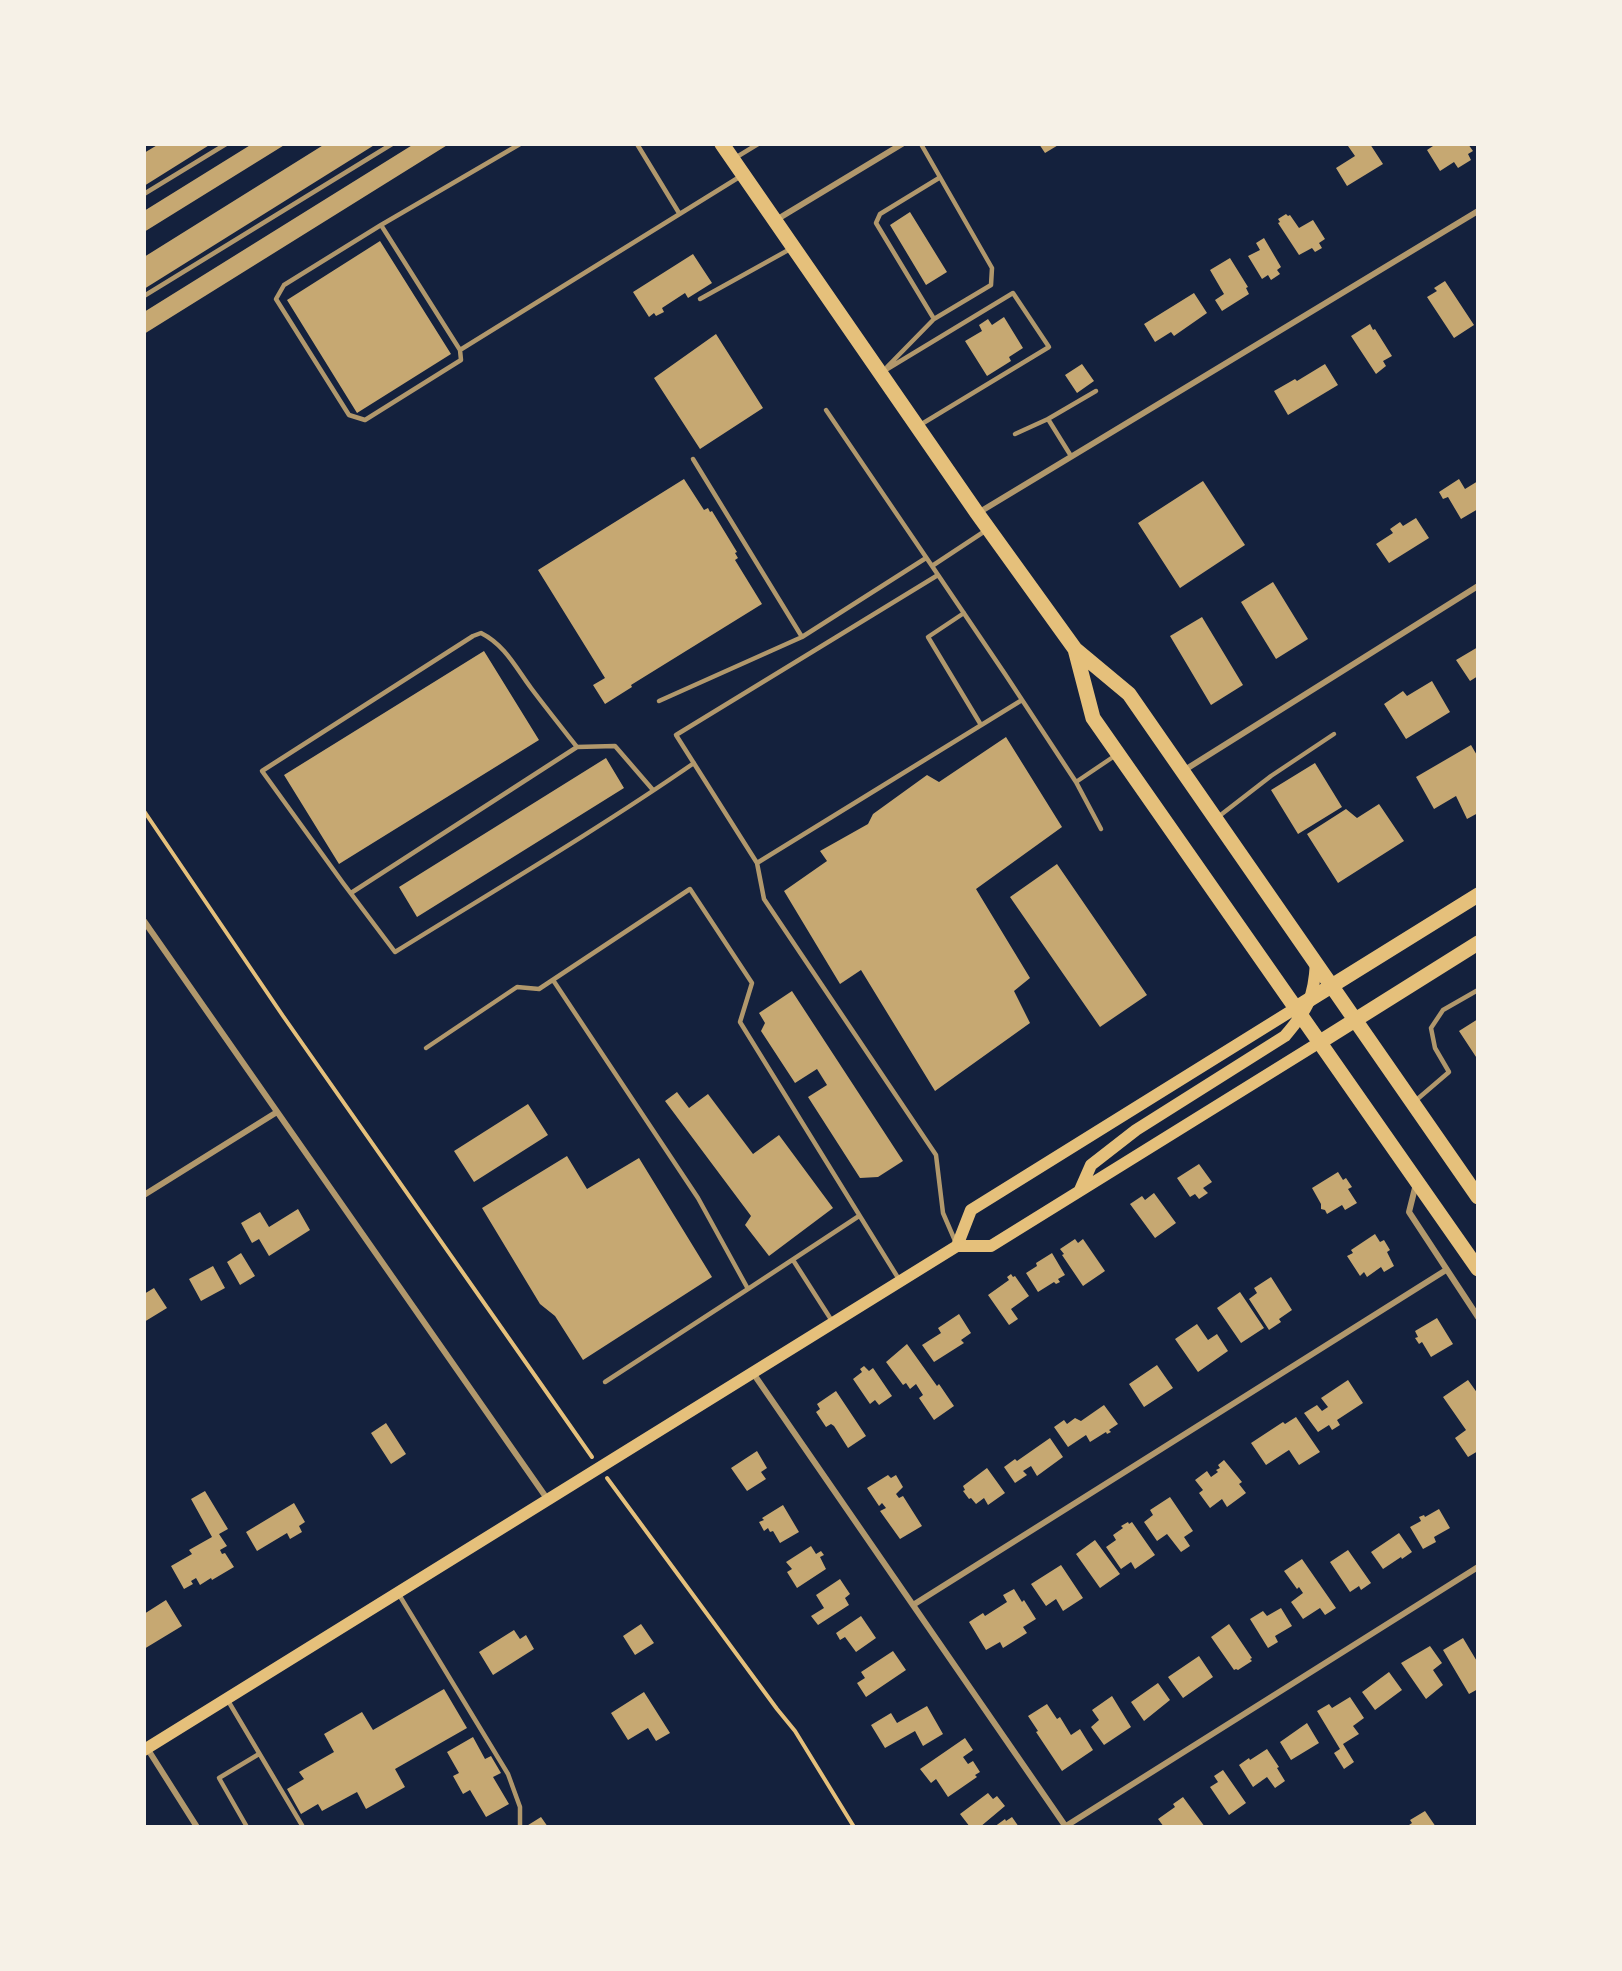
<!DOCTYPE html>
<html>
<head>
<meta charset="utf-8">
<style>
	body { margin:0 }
	#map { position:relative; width:1622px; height:1971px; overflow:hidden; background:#14213d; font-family:"Fira Sans Condensed",sans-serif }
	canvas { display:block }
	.frame { position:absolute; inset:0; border:146px solid #f6f1e7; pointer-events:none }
</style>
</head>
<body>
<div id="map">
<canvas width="1622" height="1971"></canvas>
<div class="frame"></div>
</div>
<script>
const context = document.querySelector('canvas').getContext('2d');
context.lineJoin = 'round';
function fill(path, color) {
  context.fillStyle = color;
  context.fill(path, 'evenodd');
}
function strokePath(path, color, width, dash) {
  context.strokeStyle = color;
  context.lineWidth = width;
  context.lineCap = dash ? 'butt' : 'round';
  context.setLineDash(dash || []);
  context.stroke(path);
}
const building = new Path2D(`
	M159,144H211L144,186V153Z
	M252,144H286L144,232V211Z
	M325,144H376L144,289V257Z
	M414,144H449L144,334V312Z
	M1039,144H1060L1045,153Z
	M1351,144H1370L1383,164L1347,186L1336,168L1355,156L1348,146Z
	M1436,144H1468L1473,151L1468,154L1471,160L1458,168L1454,162L1440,171L1427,150Z
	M910,212L947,272L926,285L890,225Z
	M1286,214L1288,216L1290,215L1299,228L1313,220L1325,239L1319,243L1322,248L1315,252L1312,248L1299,255L1278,223L1280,222L1278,219Z
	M1264,238L1281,267L1277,270L1280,274L1271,280L1268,275L1262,279L1248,256L1260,250L1256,243Z
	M380,241L451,354L357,413L287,300Z
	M693,254L712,283L688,298L685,293L662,308L664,312L656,316L654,313L649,317L633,292Z
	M1230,258L1248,287L1246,288L1249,294L1222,311L1215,300L1224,294L1210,270Z
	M1445,281L1474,325L1454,338L1427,297L1437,291L1434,288Z
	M1194,293L1207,313L1174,336L1171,332L1155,342L1144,324Z
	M1004,317L1023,348L1009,357L1011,361L987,376L965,341L982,331L979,325L988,319L992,325Z
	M1370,324L1373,330L1375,329L1392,356L1383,361L1386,366L1376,374L1351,336Z
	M716,334L763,408L700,449L654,378Z
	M1082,364L1094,381L1077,393L1065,375Z
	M1325,364L1338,385L1288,415L1274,391L1295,379L1297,381Z
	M684,479L704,510L708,508L710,512L712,511L737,552L735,553L738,558L735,560L762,604L631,685L632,687L605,704L593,685L605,678L538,570Z
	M1459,479L1465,489L1478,481V509L1461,519L1448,497L1443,499L1439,492Z
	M1203,481L1245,545L1180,588L1138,523Z
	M1416,518L1429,538L1389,563L1376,544L1393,533L1390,529L1400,522L1403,526Z
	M1273,582L1308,639L1276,659L1241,602Z
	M1202,617L1243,685L1211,705L1170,636Z
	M1478,647V676L1470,681L1456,660Z
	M484,651L539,740L339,864L284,775Z
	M1432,681L1450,712L1406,739L1384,704L1403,691L1407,696Z
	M1006,737L1062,827L976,889L1030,978L1014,991L1030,1023L935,1091L861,970L840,984L784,891L827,861L820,851L868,824L873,814L927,775L939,782Z
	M1471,745L1478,757V813L1467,819L1456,796L1434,809L1416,777Z
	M606,758L624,788L417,917L399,887Z
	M1315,763L1342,807L1298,834L1271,790Z
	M1379,804L1404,841L1338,883L1307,834L1346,809L1357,818Z
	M1057,864L1147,995L1100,1027L1010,897Z
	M792,991L903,1161L878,1177L860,1178L808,1097L827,1085L817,1069L795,1083L761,1031L765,1023L759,1013Z
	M1478,1019V1060L1459,1031Z
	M677,1092L689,1108L708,1094L753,1154L779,1135L833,1208L769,1256L745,1225L751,1216L665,1101Z
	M528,1104L548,1135L474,1182L454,1151Z
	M567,1156L587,1189L639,1158L712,1277L583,1360L555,1316L540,1304L482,1208Z
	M1199,1164L1212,1182L1203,1188L1208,1193L1199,1199L1195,1194L1190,1197L1177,1178Z
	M1338,1172L1343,1180L1346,1178L1352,1187L1348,1189L1357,1203L1345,1210L1342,1205L1327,1214L1325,1210L1321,1209V1204L1312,1188Z
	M1154,1193L1176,1223L1155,1238L1130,1204L1142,1196L1145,1200Z
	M298,1209L310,1230L269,1256L259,1239L252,1243L241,1223L260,1212L269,1227Z
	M1375,1234L1380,1242L1384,1240L1390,1250L1387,1252L1394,1266L1384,1272L1381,1267L1367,1277L1364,1272L1360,1276L1347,1256L1353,1253L1351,1250Z
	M1075,1239L1078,1243L1083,1239L1105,1271L1083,1286L1062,1255L1064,1254L1060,1249Z
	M241,1253L255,1276L240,1285L227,1262Z
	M1052,1253L1065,1275L1058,1279L1060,1282L1056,1284L1054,1282L1038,1292L1026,1273L1037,1266L1036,1263Z
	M213,1266L225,1288L201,1301L189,1279Z
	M1011,1274L1013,1277L1015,1276L1029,1296L1011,1309L1018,1319L1009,1325L988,1295L1009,1280L1007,1277Z
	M1271,1277L1292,1310L1279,1319L1281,1322L1269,1330L1249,1299L1257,1293L1254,1288Z
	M154,1288L167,1308L144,1322V1294Z
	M1240,1292L1264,1328L1241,1343L1217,1308Z
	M959,1314L971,1333L961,1340L964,1343L934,1362L922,1345L941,1333L938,1328Z
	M1437,1318L1453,1344L1431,1357L1422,1342L1419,1344L1415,1338L1418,1337L1415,1331Z
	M1197,1324L1208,1340L1217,1334L1228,1351L1198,1372L1175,1339Z
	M907,1344L937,1386L939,1384L954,1406L934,1420L919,1398L923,1395L916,1384L910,1389L906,1383L903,1385L886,1362Z
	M1157,1365L1173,1388L1144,1407L1129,1384Z
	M864,1366L869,1371L873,1368L892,1396L879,1405L875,1400L870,1404L853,1379L862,1372L860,1369Z
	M1348,1380L1363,1403L1337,1420L1340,1425L1332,1430L1329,1425L1318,1432L1304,1413L1317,1405L1322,1411L1328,1407L1321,1398Z
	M1468,1380L1478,1394V1451L1468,1457L1455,1438L1466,1430L1443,1397Z
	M836,1391L866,1436L848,1448L834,1426L831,1424L826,1427L816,1412L820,1409L817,1404Z
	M1104,1405L1118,1424L1109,1430L1111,1432L1107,1434L1106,1432L1090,1442L1086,1435L1068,1447L1054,1427L1064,1420L1067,1424L1075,1418L1081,1421Z
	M1296,1417L1320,1452L1299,1465L1289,1450L1266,1465L1251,1443L1283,1422L1285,1424Z
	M386,1423L406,1454L391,1464L371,1433Z
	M1050,1438L1063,1457L1037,1476L1031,1466L1023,1471L1027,1475L1015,1483L1004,1467L1015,1459L1017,1461Z
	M757,1451L767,1468L761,1472L766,1479L747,1491L731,1468Z
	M1224,1460L1242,1482L1239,1484L1246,1493L1227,1507L1222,1499L1210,1508L1199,1493L1203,1490L1195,1480L1207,1471L1211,1477L1218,1472L1216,1470L1220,1468L1218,1465Z
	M987,1468L1005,1493L988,1505L984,1498L976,1504L971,1498L969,1499L963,1491L965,1490L963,1486Z
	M888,1475L891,1478L896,1475L903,1487L896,1494L899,1498L903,1496L922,1526L900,1539L880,1511L886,1508L882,1503L879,1506L867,1488Z
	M205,1491L228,1529L219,1534L227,1546L220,1550L222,1554L225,1553L234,1567L212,1580L211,1578L200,1585L196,1578L191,1581L193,1584L184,1589L171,1566L192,1554L189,1550L212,1537L191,1499Z
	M1170,1497L1193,1531L1184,1537L1190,1546L1181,1552L1167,1534L1157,1541L1144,1522L1153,1515L1150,1510Z
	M294,1503L305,1522L299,1526L302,1532L290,1539L287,1533L257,1551L246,1532Z
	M783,1505L799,1532L780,1543L773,1531L770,1532L768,1528L764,1531L759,1522L764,1520L762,1518Z
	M1439,1509L1450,1528L1434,1537L1436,1542L1423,1549L1410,1527L1421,1521L1419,1517L1424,1515L1425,1517Z
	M1128,1522L1129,1524L1132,1522L1155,1555L1135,1569L1131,1562L1121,1569L1106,1547L1116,1540L1113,1535L1123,1528L1121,1526Z
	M1399,1533L1412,1552L1402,1559L1401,1557L1383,1569L1371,1552Z
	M1095,1540L1120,1574L1100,1588L1076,1554Z
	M811,1546L816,1554L821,1551L824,1555L820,1557L826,1569L797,1588L787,1572L792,1569L786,1562Z
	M1348,1550L1371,1583L1361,1590L1359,1586L1350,1592L1330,1562Z
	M1302,1559L1336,1608L1325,1615L1320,1608L1303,1619L1291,1602L1303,1593L1299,1587L1297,1589L1284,1571Z
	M1061,1565L1083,1598L1063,1611L1056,1599L1046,1606L1031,1584Z
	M840,1579L850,1594L845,1598L849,1605L818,1625L811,1616L824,1608L816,1595Z
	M1014,1589L1022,1602L1024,1600L1036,1619L1023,1627L1027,1633L1003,1648L1000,1642L986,1650L969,1622L983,1613L985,1616L1007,1602L1003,1595Z
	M166,1600L182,1626L144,1649V1614Z
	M1281,1608L1292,1626L1275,1636L1278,1642L1268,1648L1250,1619L1263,1611L1267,1616Z
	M861,1616L876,1638L856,1652L845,1637L840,1640L836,1633Z
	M641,1624L654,1643L635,1655L623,1636Z
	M1229,1624L1252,1658L1250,1659L1252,1661L1238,1670L1236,1669L1234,1670L1211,1637Z
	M514,1630L520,1639L526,1635L534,1649L493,1675L479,1652Z
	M1463,1638L1478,1663V1689L1469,1694L1443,1650Z
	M1430,1646L1442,1663L1433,1670L1443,1685L1426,1699L1401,1663Z
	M893,1651L906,1670L866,1697L857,1683L865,1678L861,1672Z
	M1199,1656L1213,1677L1183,1698L1168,1677Z
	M1389,1672L1402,1690L1375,1710L1362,1692Z
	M1158,1683L1170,1700L1144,1721L1131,1702Z
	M444,1689L467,1728L395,1769L405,1787L366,1809L357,1792L322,1811L318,1804L301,1814L287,1789L304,1779L299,1772L334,1752L324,1734L362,1712L373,1730Z
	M644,1692L670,1733L656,1741L648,1728L628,1740L611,1713Z
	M1112,1696L1131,1727L1104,1745L1091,1727L1099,1720L1092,1710Z
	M1350,1697L1364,1718L1353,1726L1359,1734L1343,1744L1354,1762L1344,1769L1334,1753L1340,1749L1317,1711L1329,1704L1332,1708Z
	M1047,1704L1057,1719L1060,1717L1071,1735L1080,1729L1093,1750L1062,1771L1036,1732L1038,1731L1028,1716Z
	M927,1706L943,1734L923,1746L915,1731L885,1748L871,1725L891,1713L897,1723Z
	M1307,1723L1319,1743L1291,1760L1280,1742Z
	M473,1737L485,1759L491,1756L501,1773L493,1777L509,1804L486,1817L470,1790L463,1794L453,1776L459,1773L447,1752Z
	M965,1738L973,1750L963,1757L968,1764L973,1761L980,1772L975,1775L977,1777L948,1797L936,1779L931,1783L920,1769Z
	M1267,1749L1279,1767L1277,1768L1285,1781L1275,1788L1267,1777L1253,1787L1239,1765L1249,1758L1250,1760Z
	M1223,1770L1246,1803L1229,1815L1210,1787L1218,1782L1214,1776Z
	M988,1793L993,1799L997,1796L1005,1806L980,1827H970L960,1814Z
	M1183,1797L1205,1827H1164L1158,1819L1175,1807L1173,1804Z
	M1425,1811L1436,1827H1406L1412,1823L1410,1820Z
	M541,1817L548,1827H525Z
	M1012,1817L1019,1827H994L1005,1819L1006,1821Z`);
const path = new Path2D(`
	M144,811L283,1016L592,1457
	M607,1478L777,1709L795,1731L854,1827`);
const service = new Path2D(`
	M520,144L381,225L460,350L741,176
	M637,144L679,213
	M735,158L758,144
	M144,194L226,144
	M381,225L284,285L276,299L349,415L365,420L461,360L460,350
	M144,296L392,144
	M700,299L792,248
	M934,319L876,223L880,214L939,178
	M887,367L934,319L991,285L992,268L921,144
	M884,371L1013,293L1049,347L920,425
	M826,410L932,566
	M1015,434L1048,419
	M1071,456L1048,419L1096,391
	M693,459L802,637L926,558
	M985,531L932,566L1005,674L1076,782L1116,755
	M938,575L676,735L757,863L764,899L936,1155L943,1213L956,1243
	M964,613L928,637L981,725
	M659,701L802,637
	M1076,782L1101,829
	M653,790L615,746L577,747C562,728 546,708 531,688C516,668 505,645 481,633L473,636L262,771L343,883L395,952C495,890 597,830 694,763
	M1218,817L1271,776L1334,734
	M757,863L1022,700
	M351,893L577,747
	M553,980L698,1198L748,1289L859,1216
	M426,1048L517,987L539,989L690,889L752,983L740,1022L900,1281
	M1414,1102L1449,1072L1435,1048L1431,1028L1443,1010L1478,990
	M793,1260L832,1321
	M605,1382L748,1289
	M398,1593L508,1774L520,1807V1827
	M227,1699L303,1827
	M247,1827L219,1778L259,1754`);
const minor = new Path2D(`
	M776,220L902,144
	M978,513L1478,211
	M1183,771L1478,586
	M144,921L548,1500
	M1416,1184L1409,1212L1478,1317
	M144,1195L277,1112
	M753,1373L1066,1827
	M913,1605L1446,1270
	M147,1748L197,1827
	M1066,1826L1478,1567`);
const secondary = new Path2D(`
	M1080,1190L1091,1165L1136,1130L1285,1036C1308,1009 1314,998 1316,962
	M957,1246L971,1210L1296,1008
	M144,1750L957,1246H991L1320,1042`);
const primary = new Path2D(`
	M722,144L977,513L1075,649L1129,694L1478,1197
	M1075,649L1093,718L1478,1269
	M1296,1008L1478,895
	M1320,1042L1478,943`);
fill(building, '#c6a872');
strokePath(path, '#e5c07b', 4);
strokePath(service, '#b1986c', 4.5);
strokePath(minor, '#b1986c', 6);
strokePath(secondary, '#e5c07b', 12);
strokePath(primary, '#e5c07b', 15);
</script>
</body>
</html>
